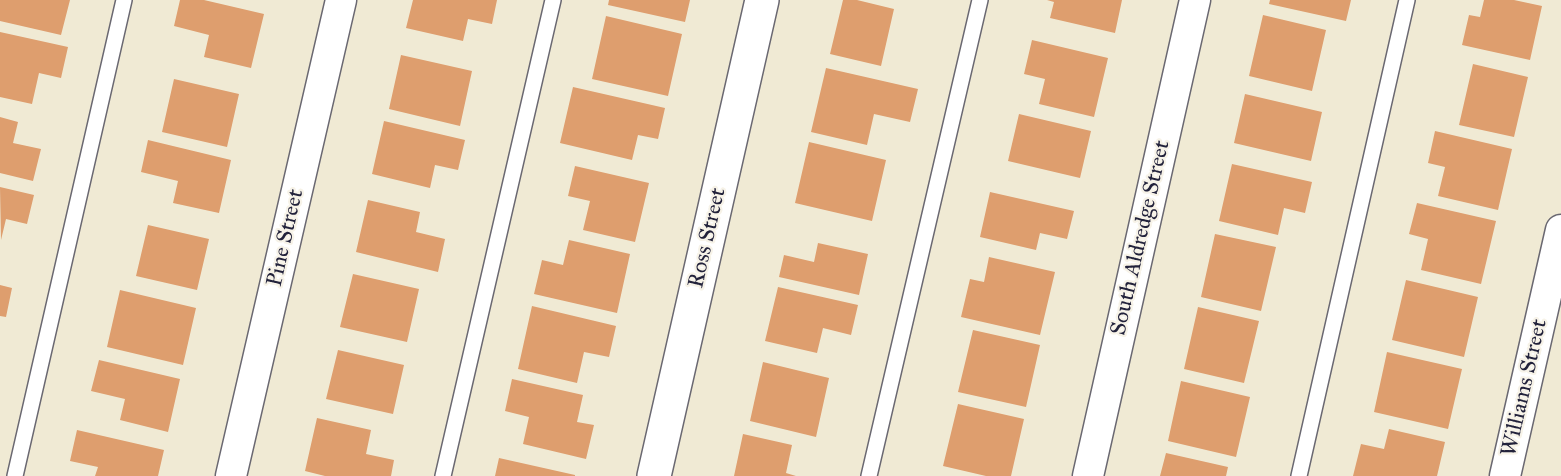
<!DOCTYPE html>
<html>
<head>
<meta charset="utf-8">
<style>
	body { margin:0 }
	canvas { display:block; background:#f0ead4 }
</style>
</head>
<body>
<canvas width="1561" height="476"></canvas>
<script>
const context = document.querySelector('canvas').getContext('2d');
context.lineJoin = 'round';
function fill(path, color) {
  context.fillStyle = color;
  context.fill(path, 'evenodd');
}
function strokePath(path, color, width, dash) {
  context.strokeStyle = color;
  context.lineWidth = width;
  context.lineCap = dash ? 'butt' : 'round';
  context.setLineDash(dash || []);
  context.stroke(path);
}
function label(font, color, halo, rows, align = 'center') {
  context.font = font + ' "IM FELL Great Primer",serif';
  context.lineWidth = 4.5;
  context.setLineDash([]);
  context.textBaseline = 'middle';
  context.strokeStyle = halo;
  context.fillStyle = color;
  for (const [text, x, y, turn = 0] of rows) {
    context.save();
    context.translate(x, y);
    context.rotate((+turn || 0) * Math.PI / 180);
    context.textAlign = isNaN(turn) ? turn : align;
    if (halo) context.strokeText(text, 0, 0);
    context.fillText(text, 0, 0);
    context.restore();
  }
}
const building = new Path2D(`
	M0,0H70L61,35L0,21Z
	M180,0H204L264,14L251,68L204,57L209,35L174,26Z
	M413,0H497L492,24L468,19L463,41L406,28Z
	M609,0H690L685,22L608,5Z
	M843,0H857L894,9L881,66L830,54Z
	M1047,0H1122L1115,33L1050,18L1054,2Z
	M1270,0H1351L1346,21L1269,4Z
	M1484,0H1514L1542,6L1530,60L1462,45L1469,15L1480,17Z
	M1263,15L1326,30L1312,91L1249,76Z
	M606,16L682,34L668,96L592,79Z
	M0,32L68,47L61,78L39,73L32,104L0,97Z
	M1032,40L1108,58L1094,117L1039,104L1045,79L1024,74Z
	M401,55L472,71L460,126L389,109Z
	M1473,64L1528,77L1514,137L1459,125Z
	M826,68L918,89L910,122L874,114L867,145L811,132Z
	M174,79L239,94L227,147L162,132Z
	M573,87L665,108L658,139L638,135L632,160L560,143Z
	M1245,94L1322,112L1311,161L1234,143Z
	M1019,114L1091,131L1080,178L1008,161Z
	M0,117L18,122L13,143L41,149L33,181L0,173Z
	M384,121L465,140L458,170L435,165L430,188L372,174Z
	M1435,131L1512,149L1498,210L1438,196L1445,167L1428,163Z
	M148,140L231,160L219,213L173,203L178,181L141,172Z
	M809,142L886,160L872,221L795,203Z
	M1232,164L1312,182L1305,213L1284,208L1278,235L1219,221Z
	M575,166L649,183L635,242L583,230L590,201L568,196Z
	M0,187L34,195L27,224L6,219L1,240Z
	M990,192L1074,211L1067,239L1040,233L1036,250L980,237Z
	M368,200L420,212L416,232L445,239L438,272L356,252Z
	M1417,203L1496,221L1481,284L1421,270L1428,239L1409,234Z
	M148,225L209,239L197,290L136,276Z
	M1215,234L1276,247L1261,311L1201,297Z
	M569,240L630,254L617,313L534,294L542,260L563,265Z
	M818,243L868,254L859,295L779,277L784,255L814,262Z
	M989,257L1055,272L1040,335L961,317L970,279L984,282Z
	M353,274L419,289L407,342L340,327Z
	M1406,280L1478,297L1464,357L1392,340Z
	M0,285L12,288L6,317L0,316Z
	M778,287L858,305L851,335L823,328L817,353L765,341Z
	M120,290L196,308L183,365L107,347Z
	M532,306L616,326L609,357L584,352L577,383L518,369Z
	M1198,307L1259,321L1244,383L1184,369Z
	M973,330L1040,345L1026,407L958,392Z
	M338,350L404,365L393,414L326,399Z
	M1387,352L1462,369L1448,429L1374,412Z
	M99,360L180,379L168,432L120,420L125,399L91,391Z
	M763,362L829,378L816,437L750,421Z
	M512,379L583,395L577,422L594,425L586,459L523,444L529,417L505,411Z
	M1181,381L1250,397L1236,457L1168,441Z
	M958,404L1024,419L1011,476H986L943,466Z
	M317,418L371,430L366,454L394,460L391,476H325L305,471Z
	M1389,429L1445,442L1437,476H1353L1361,444L1384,449Z
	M77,430L164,450L158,476H95L98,467L70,461Z
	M743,434L792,445L786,473L796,476H734Z
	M1166,453L1228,467L1226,476H1160Z
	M499,458L575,475V476H495Z`);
const lane = new Path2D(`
	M15,476L124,0
	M443,476L553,0
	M869,476L980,0
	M1299,476L1407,0`);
const street = new Path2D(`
	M231,476L341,0
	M1088,476L1195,0
	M1505,476L1561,230`);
const secondary = new Path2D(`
	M654,476L762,0`);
const streetNames = [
	["Pine Street",286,238,-77],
	["Ross Street",708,238,-77],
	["South Aldredge Street",1141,238,-77],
	["Williams Street",1525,388,-77]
];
fill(building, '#de9e6e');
strokePath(lane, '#6a6871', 18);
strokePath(street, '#6a6871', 33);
strokePath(secondary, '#6a6871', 36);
strokePath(lane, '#fff', 15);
strokePath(street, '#fff', 30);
strokePath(secondary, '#fff', 33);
label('22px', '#22223b', '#f7f3e8', streetNames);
</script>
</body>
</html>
